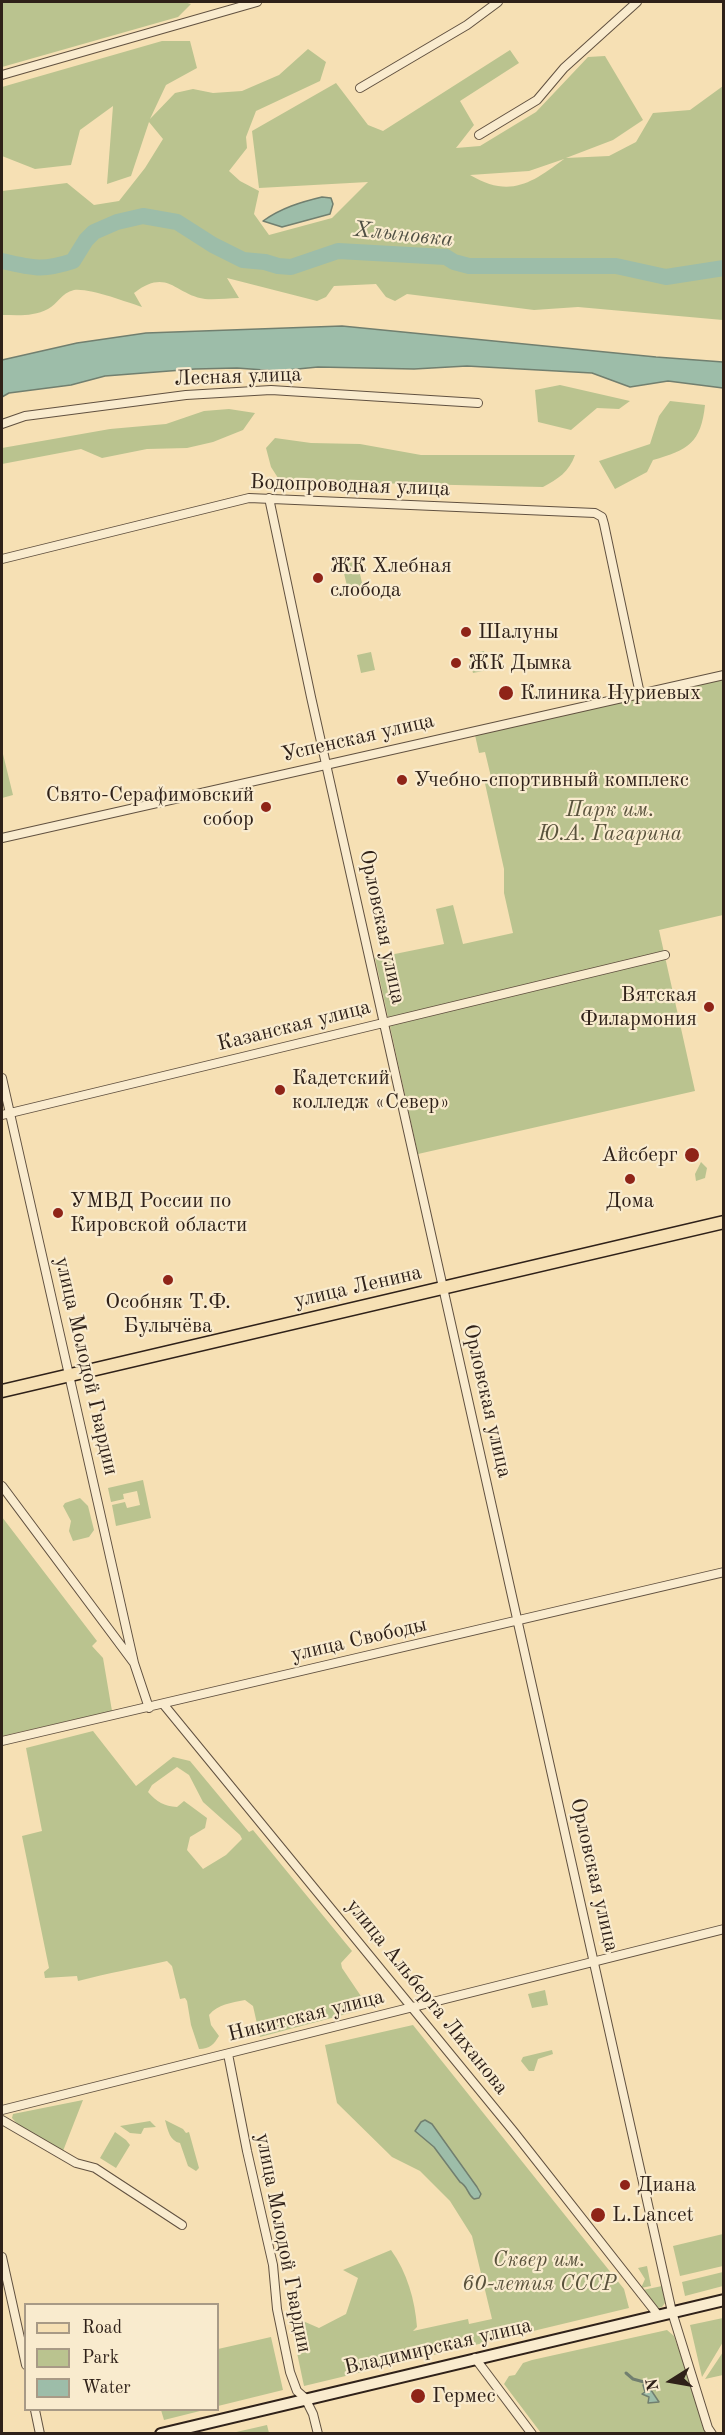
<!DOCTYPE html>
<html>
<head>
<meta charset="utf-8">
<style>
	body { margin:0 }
	#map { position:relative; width:725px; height:2435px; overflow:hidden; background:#f6e0b4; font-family:"Old Standard TT",serif }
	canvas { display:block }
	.frame { position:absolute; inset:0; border:3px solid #2f2119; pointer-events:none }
	.legend { position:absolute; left:24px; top:2303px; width:195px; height:108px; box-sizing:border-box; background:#f9ebce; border:2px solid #a89a86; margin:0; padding:8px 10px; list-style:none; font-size:18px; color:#2f2119 }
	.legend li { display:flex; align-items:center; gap:12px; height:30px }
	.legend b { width:30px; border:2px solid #a89a86 }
	.north { position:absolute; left:641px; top:2351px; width:60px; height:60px; -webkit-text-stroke:4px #f9ebce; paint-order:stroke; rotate:259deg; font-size:16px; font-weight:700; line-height:24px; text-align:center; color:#2f2119 }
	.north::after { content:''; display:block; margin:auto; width:21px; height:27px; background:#2f2119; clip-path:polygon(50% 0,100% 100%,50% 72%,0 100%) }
</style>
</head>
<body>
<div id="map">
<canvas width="725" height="2435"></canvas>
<div class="frame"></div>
<ul class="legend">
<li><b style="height:8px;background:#f6e0b4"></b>Road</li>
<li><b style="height:16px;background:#bac38f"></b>Park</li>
<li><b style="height:16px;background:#9dbda9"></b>Water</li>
</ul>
<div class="north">N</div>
</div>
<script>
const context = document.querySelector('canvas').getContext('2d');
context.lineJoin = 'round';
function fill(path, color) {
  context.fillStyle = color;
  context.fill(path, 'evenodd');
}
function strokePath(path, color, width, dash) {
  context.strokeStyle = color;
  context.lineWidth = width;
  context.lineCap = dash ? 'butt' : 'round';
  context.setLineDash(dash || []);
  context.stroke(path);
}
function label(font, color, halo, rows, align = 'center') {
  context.font = font + ' "Old Standard TT",serif';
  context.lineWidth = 4.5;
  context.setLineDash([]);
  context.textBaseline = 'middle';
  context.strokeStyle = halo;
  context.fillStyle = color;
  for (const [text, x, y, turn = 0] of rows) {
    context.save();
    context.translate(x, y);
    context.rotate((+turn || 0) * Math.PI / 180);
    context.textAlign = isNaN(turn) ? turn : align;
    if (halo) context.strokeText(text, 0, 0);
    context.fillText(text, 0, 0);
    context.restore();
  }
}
const green = new Path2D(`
	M2,2H184L191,4L178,17L2,67Z
	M162,41H190L197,68L166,85L150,119L175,93L193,89L213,93L242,91L279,75L308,49L326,62L320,81L256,111L246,137L247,148L229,171L240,181L259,191L254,214L269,235L332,218L368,182L259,188L252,131L336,83L368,125L383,131L510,50L519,63L460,101L474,125L456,148L480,146L536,112L588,57L605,56L643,120L613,140L566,158L609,156L636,142L653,113L690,110L723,86V320L578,307L534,310L407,294L395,301L386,297L376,284L334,286L326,297L317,301L227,278L239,298C228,298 216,300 205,299C175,295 168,267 134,293L142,307C126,302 90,288 74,290C61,293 58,304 48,309C33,317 17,315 2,315V191L67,183L94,205L119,201L145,168L163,139L149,122L131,176L107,184L113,106L80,130L71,165L35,169L2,156V87ZM564,159C531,184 509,198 470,175L529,171Z
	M560,385L630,401L619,409L597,408L571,430L538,422L535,390Z
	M670,401L705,405C701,443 688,450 653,460L647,472L615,489L599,461L650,444L659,416Z
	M229,409L255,413L243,430L213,442L187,448L147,449L102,458L81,449L2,464V448L110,429L166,424L204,411Z
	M275,438L311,443L360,444L421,455H575C569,472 558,479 543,487L280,481L271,467L266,448Z
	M357,561L363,587L348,590L342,565Z
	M484,651L488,670L473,673L468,654Z
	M371,652L375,670L361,673L357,655Z
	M723,679V915L659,930L695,1091L418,1154L375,958L444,944L436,909L453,905L463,944L513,933L504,893V869L484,779L491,777L485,752L479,753L475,735Z
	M2,750L13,795L2,798Z
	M701,1162L707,1168L705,1178L696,1181L695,1174Z
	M143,1480L151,1518L116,1526L112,1505L125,1502L127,1508L140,1505L137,1491L123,1494L124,1499L111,1502L108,1488Z
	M80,1498L88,1506L94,1530L89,1537L73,1541L69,1531L71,1521L63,1506L65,1503Z
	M2,1517L97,1641L92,1646L103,1658L112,1711L2,1736Z
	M93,1731L136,1786L173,1757L190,1761L249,1832L253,1830L352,1951L341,1963L342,1968L369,2008L260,2037L253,2006L245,2000C231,2003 218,2004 209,2015L211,2025L219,2036C214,2044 210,2049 199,2049L191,2025L187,2001L185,1998L180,1999L172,1966L167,1961C137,1968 108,1973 78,1981L77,1976L45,1978L44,1972L49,1968L22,1836L42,1831L26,1748ZM177,1767L189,1775L203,1802L240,1835L242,1839L226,1855L203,1869L187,1850L190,1837L205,1828L207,1818L184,1801L177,1807C164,1806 157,1802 148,1792L152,1785Z
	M545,1990L548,2005L532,2008L528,1994Z
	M413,2025L624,2289L629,2308L304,2386L289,2315L319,2328L346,2314L358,2278L343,2270L391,2250C407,2272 415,2300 417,2327L413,2331L468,2319L469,2324L492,2319L472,2236L450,2201L420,2171L392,2157L337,2103L325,2045Z
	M552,2050L553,2054L538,2059L534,2071H529L521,2061L523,2057Z
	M83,2100L63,2151L22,2129L12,2118L13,2114Z
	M165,2120L183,2129L186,2133L189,2132L199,2168L196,2171L188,2166L180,2143C170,2141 168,2131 165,2120Z
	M150,2121L156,2127L144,2128L141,2134L130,2133L120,2126Z
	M115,2132L126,2140L130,2145L116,2168L100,2158Z
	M723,2234V2266L680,2276L673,2246Z
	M647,2266L651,2286L641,2288L645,2279L638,2268Z
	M723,2272V2286L685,2296L682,2282Z
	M662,2286L665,2303L662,2307L658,2308L643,2290Z
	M723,2318V2342L702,2377L690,2325Z
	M667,2330L674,2336L708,2433H541L504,2384L509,2376L515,2375L523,2363L532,2360Z
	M271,2337L283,2390L218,2406V2349Z
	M723,2352V2375L705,2379Z
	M161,2410H204L164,2420Z
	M267,2425L269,2433H232Z`);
const water = new Path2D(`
	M322,197L331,198L333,204L330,214L282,227L263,221C281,208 301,202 322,197Z
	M342,326L656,357L723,362V388L668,381L630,387L592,373L467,366L414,369L318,367L277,371L237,368L195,369L105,376L71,385L9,393L2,397V360L77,343L146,333Z
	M425,2120L432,2124L477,2187L481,2194L479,2198L474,2199C467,2194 468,2186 460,2182L434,2147L415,2131L421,2122Z
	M647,2384L659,2402L648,2403L649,2397L642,2394L645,2392L643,2385Z`);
const stream = new Path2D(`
	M626,2373L633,2379L644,2382`);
const river = new Path2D(`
	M2,261C32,268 43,271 73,261L86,240L94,232L117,222L143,216L177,222L213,245L243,260L265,262L278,266L291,267L338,251L446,257L454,262L469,266H616L666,277L724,268`);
const street = new Path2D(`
	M2,75L257,2
	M360,88L467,25L498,2
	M479,135L537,100L564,68L637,2
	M2,424L25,416L186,395L271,390L478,403
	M269,498L311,697L672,2312L708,2428L712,2434
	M2,559L249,498L595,513L602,517L604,524L640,694
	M2,838L724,675
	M2,1078L134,1663
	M2,1115L665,955
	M2,1486L134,1663L149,1708
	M164,1705L514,2132L658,2315
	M2,1741L724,1572
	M228,2054L247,2151L273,2265L277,2309L290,2372L297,2391L305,2398L313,2414L318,2434
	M2,2110L724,1929
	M2,2120L76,2163L95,2168L182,2225
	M2,2257L26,2365
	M475,2358L532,2434
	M35,2410L40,2434`);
const secondary = new Path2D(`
	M161,2434L724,2300`);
const primary = new Path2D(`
	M2,1391L724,1222`);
const markers = [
	[318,578,6,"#8f2418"],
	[466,632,6,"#8f2418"],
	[456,663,6,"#8f2418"],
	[506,693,8,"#8f2418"],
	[402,780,6,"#8f2418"],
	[266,807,6,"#8f2418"],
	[709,1007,6,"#8f2418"],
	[280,1090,6,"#8f2418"],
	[692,1155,8,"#8f2418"],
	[630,1179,6,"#8f2418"],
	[58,1213,6,"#8f2418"],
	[168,1280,6,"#8f2418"],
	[625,2185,6,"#8f2418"],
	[598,2215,8,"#8f2418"],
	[418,2396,8,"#8f2418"]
];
const streetNames = [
	["Лесная улица",238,377,-2],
	["Водопроводная улица",350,486,2],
	["Успенская улица",358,738,-13],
	["Орловская улица",382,927,78],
	["Казанская улица",294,1026,-14],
	["улица Ленина",358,1287,-13],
	["улица Молодой Гвардии",86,1366,77],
	["Орловская улица",487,1401,77],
	["улица Свободы",359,1640,-13],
	["Орловская улица",594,1875,77],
	["улица Альберта Лиханова",427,1997,51],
	["Никитская улица",306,2016,-14],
	["улица Молодой Гвардии",283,2243,79],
	["Владимирская улица",438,2347,-13]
];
const poiNames = [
	["ЖК Хлебная",330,566],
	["слобода",330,590],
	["Шалуны",478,632],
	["ЖК Дымка",468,663],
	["Клиника Нуриевых",520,693],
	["Учебно-спортивный комплекс",414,780],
	["Свято-Серафимовский",254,795,"right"],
	["собор",254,819,"right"],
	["Вятская",697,995,"right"],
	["Филармония",697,1019,"right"],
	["Кадетский",292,1078],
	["колледж «Север»",292,1102],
	["Айсберг",678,1155,"right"],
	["УМВД России по",70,1201],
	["Кировской области",70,1225],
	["Дома",630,1201,"center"],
	["Особняк Т.Ф.",168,1302,"center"],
	["Булычёва",168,1326,"center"],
	["Диана",637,2185],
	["L.Lancet",612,2215],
	["Гермес",432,2396]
];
const parkNames = [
	["Парк им.",610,810],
	["Ю.А. Гагарина",610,834],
	["Сквер им.",539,2260],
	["60-летия СССР",539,2284]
];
const waterNames = [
	["Хлыновка",403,235,6]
];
fill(green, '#bac38f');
fill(water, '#9dbda9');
strokePath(water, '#717f6f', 1.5);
strokePath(stream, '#717f6f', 3);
strokePath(river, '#9dbda9', 16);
strokePath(street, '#615140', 10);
strokePath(secondary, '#2f2119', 14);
strokePath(primary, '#2f2119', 15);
strokePath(street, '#f9ebce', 8);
strokePath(secondary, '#f9ebce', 10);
strokePath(primary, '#f6e0b4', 12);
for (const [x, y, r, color] of markers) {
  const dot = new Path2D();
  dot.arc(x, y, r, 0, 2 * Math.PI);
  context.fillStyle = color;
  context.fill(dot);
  strokePath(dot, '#f9ebce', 2);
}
label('21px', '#2f2119', '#f9ebce', streetNames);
label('21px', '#2f2119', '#f9ebce', poiNames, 'left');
label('italic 21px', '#59523c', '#f9ebce', parkNames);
label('italic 22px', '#505044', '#f9ebce', waterNames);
</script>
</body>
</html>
